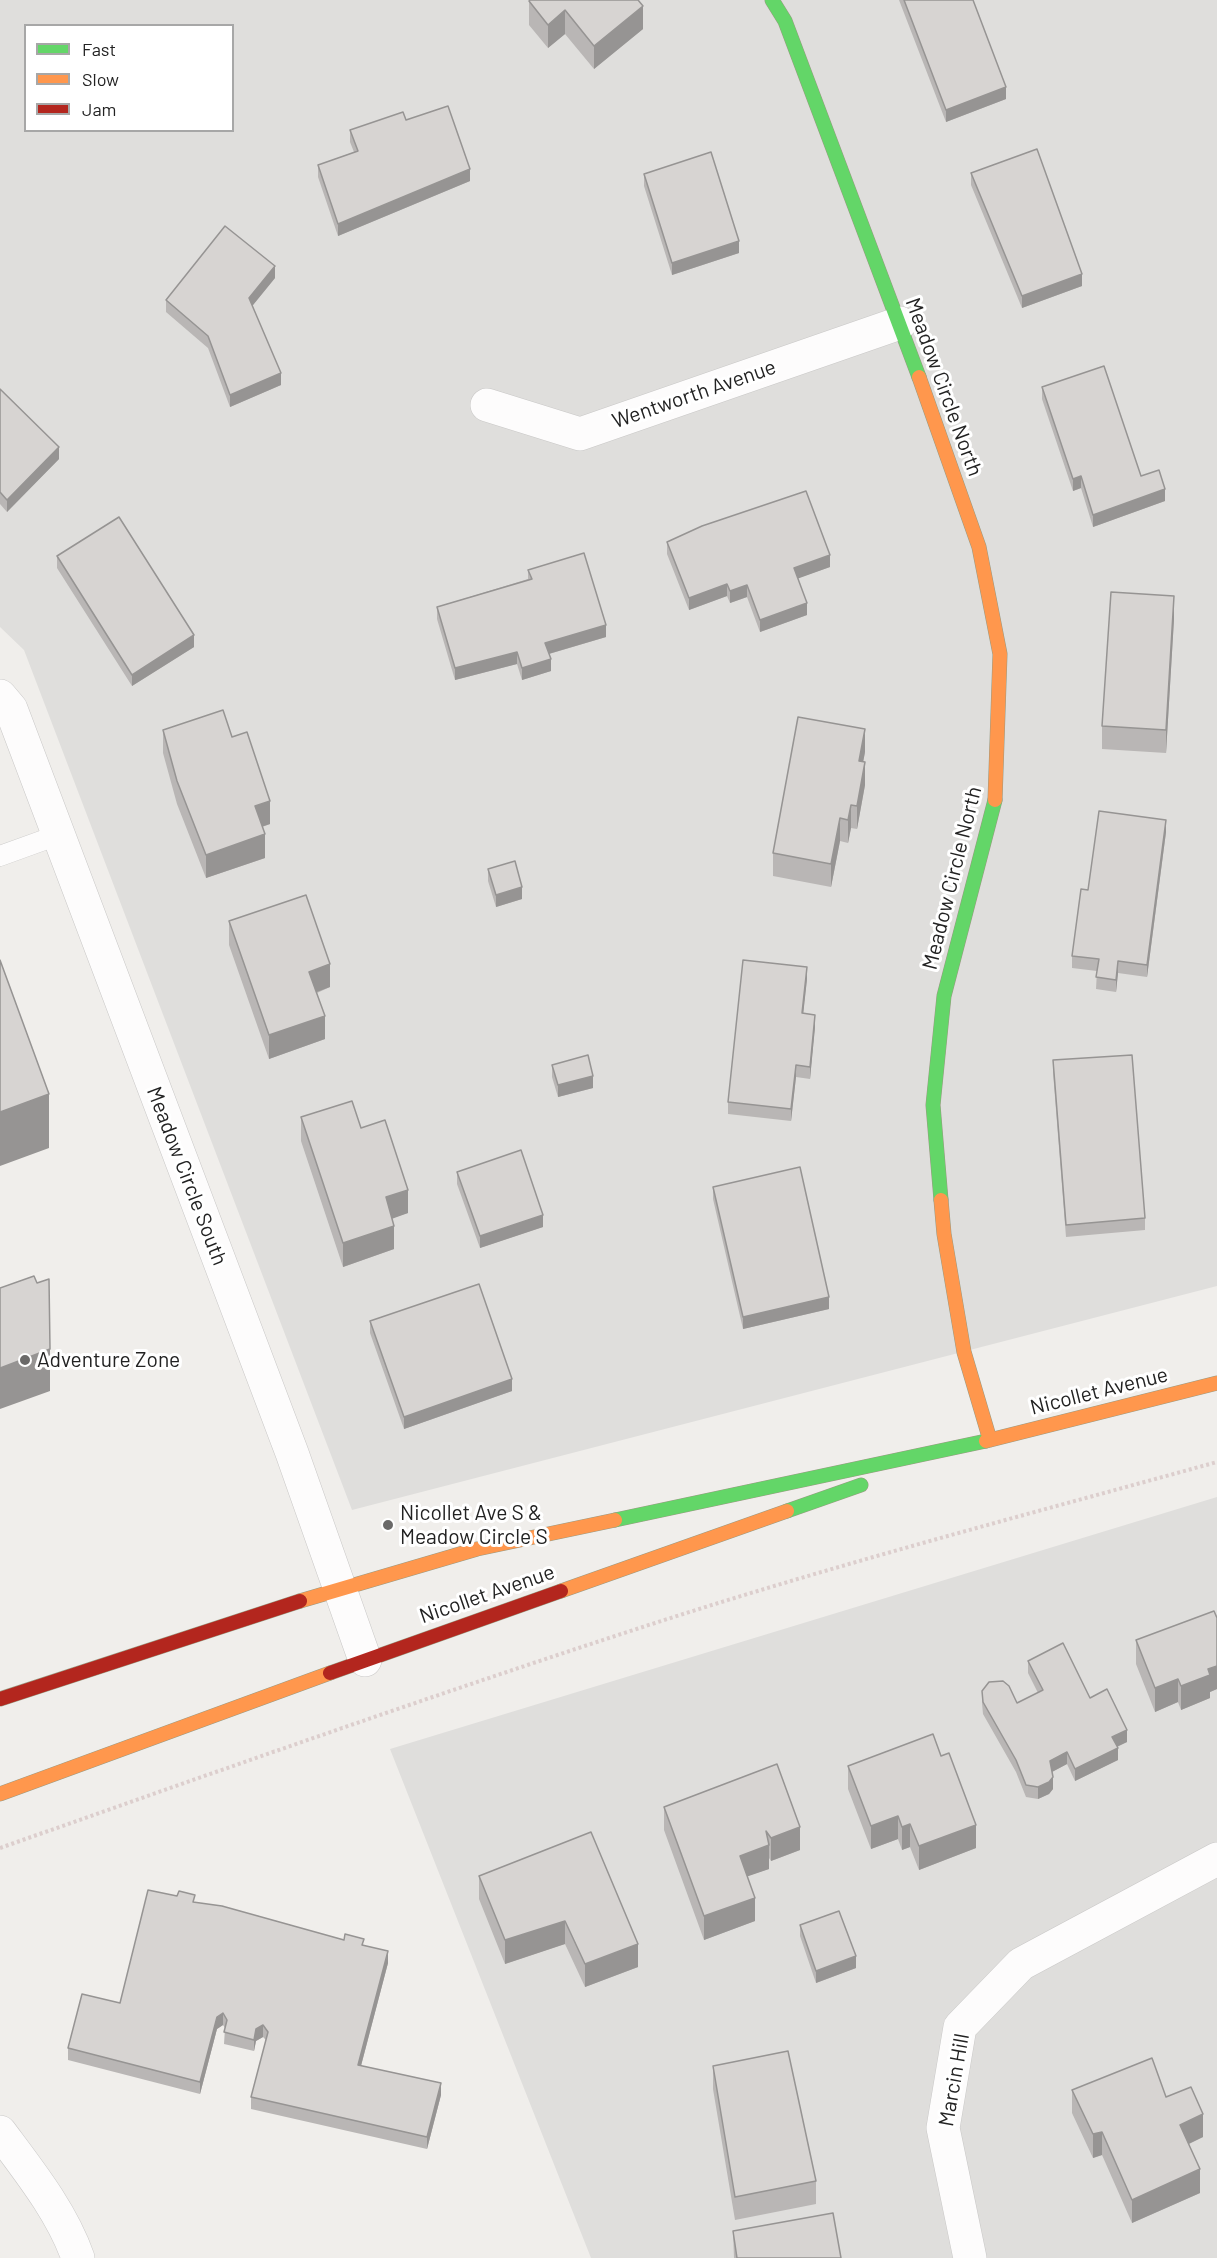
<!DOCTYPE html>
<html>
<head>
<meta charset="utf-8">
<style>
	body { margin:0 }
	#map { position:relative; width:1217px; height:2258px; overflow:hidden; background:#f0eeeb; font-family:Barlow,sans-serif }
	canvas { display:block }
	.legend { position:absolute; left:24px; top:24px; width:210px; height:108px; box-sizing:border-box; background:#fff; border:2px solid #a7a7a7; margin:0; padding:8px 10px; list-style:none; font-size:18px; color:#222 }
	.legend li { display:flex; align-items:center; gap:12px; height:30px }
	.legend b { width:30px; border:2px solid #a7a7a7 }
</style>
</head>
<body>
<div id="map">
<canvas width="1217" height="2258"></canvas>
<ul class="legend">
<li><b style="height:8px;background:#63d668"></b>Fast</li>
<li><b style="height:8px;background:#ff974d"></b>Slow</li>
<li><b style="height:8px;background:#b3261e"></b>Jam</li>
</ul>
</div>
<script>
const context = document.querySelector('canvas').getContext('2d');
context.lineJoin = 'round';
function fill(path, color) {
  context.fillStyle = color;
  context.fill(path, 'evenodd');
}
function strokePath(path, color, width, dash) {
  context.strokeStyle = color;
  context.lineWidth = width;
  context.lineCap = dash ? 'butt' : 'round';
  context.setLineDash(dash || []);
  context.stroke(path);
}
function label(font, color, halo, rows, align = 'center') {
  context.font = font + ' Barlow,sans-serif';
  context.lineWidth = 6;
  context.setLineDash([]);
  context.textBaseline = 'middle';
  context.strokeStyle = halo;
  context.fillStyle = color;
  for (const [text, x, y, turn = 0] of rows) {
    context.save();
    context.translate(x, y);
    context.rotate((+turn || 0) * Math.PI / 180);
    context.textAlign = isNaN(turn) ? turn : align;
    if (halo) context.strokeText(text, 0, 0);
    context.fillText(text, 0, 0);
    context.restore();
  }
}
const residential = new Path2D(`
	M0,0H1217V1286L352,1510L24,650L0,627ZM26,26H232V130H26Z
	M1217,1497V2258H591L390,1749Z`);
const path = new Path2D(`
	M0,1848C218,1771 436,1694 655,1623C841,1563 1029,1514 1217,1462`);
const lane = new Path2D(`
	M0,856L58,835`);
const street = new Path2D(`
	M487,405L580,434L900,323
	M0,696L11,709L292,1453L365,1660
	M0,2132C29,2171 62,2212 78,2258
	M970,2258L943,2128L960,2027L1021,1964L1217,1859`);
const fast = new Path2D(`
	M772,0L785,21L919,377
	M941,1200L933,1105L944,996L995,800
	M787,1511L861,1485
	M615,1520L986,1441`);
const slow = new Path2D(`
	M919,377L979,547L1000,654L995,800
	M941,1200L944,1234L964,1352L990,1440
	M986,1441L1217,1383
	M561,1591L787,1511
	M300,1601L477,1549L615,1520
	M0,1794L330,1673`);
const jam = new Path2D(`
	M330,1673L561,1591
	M0,1699L300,1601`);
const wall = new Path2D(`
	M899,0H973L1006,99L946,122Z
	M529,1L643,29L594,69L565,34L548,48L529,25Z
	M406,120L470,181L338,236L318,177V165L354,152L350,142V130Z
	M971,173L1082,286L1022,308L971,185Z
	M644,174L739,253L672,275L644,186Z
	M275,278L252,306L281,385L230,407L208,348L166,312V300Z
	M1042,387L1141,476L1165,501L1093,527L1081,488L1073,491L1042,399Z
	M0,389L59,459L7,512L0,504Z
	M667,542L830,567L798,578L807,615L760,632L747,597L730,603L727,596L689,610L667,554Z
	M57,556L194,647L132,686L57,568Z
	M528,570L606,637L549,654L551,671L522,680L517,664L455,680L437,619V607L528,579Z
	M1174,619L1166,753L1102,749V726Z
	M163,730L232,737L270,824L262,827L265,858L206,878L177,804L163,753Z
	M865,752L863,762L865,785L857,829L851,828L848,843L840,841L831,887L773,876V853Z
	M1166,832L1147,977L1118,973L1116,992L1096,989L1097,971L1072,968V956L1088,890Z
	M488,869L522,899L496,907L488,881Z
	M229,921L330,987L317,993L325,1039L269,1059L229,945Z
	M807,979L803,1014L815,1027L810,1079L796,1077L791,1121L728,1114V1102Z
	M1053,1060L1145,1218V1230L1066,1237L1053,1072Z
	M552,1065L593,1088L558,1097L552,1077Z
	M301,1117L361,1128L408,1213L392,1218L394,1249L343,1267L301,1141Z
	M457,1172L543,1227L480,1248L457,1184Z
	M713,1187L829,1309L743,1329L713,1199Z
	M370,1321L512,1391L404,1429L370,1333Z
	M1217,1618V1689L1210,1692V1698L1181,1710L1178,1702L1155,1712L1136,1664V1640Z
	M1028,1661L1090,1698L1127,1742L1117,1747L1118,1760L1075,1781L1067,1764L1052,1772L1053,1789L1049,1794L1038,1799L1026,1797L1016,1772L983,1714L982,1703V1691L1017,1703L1038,1693L1028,1673Z
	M777,1764L800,1850L771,1861L769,1858V1869L747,1876L755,1921L704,1940L664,1830V1807Z
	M848,1766L976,1848L919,1870L910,1847L902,1850L898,1839L871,1849L848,1789Z
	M591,1832L638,1967L585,1987L565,1944L505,1964L479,1899V1876Z
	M195,1902L364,1945L388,1963L361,2066L441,2095L427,2149L251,2109V2097L266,2040L263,2037L256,2041L254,2051L224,2044L225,2028L223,2025L217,2029L200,2094L68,2060V2048L120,2003Z
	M800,1925L856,1968L816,1983L800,1936Z
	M713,2066L816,2181V2204L735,2220L713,2089Z
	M1072,2090L1166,2097L1203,2137L1189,2144L1200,2193L1132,2223L1102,2155L1093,2158L1072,2113Z
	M733,2231L841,2258H734Z`);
const shadedWall = new Path2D(`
	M643,6V29L594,69V46Z
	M565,10V34L548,48V25Z
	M1006,87V99L946,122V110Z
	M470,169V181L338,236V224Z
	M739,241V253L672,275V263Z
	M275,266V278L249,310V298Z
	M1082,274V286L1022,308V296Z
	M281,373V385L230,407V395Z
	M59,447V459L7,512V500Z
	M1081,476V488L1073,491V479Z
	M1165,489V501L1093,527V515Z
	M830,555V567L794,580V568Z
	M727,584V596L689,610V598Z
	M747,585V597L730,603V591Z
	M1174,596V619L1166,753V730Z
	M807,603V615L760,632V620Z
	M606,625V637L545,655V643Z
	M194,635V647L132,686V675Z
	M517,652V664L455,680V668Z
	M551,659V671L522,680V668Z
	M865,729V752L859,784V761Z
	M865,762V785L857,829V806Z
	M270,801V824L255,829V806Z
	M851,805V828L848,843V820Z
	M840,818V841L831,887V864Z
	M1166,820V832L1147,977V965Z
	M265,834V858L206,878V855Z
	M522,887V899L496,907V895Z
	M1118,961V973L1116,992V980Z
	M330,964V987L309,995V972Z
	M807,967V979L802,1025V1013Z
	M815,1015V1027L810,1079V1067Z
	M325,1016V1039L269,1059V1035Z
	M796,1065V1077L791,1121V1109Z
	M593,1076V1088L558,1097V1085Z
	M49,1094V1148L0,1166V1112Z
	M408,1190V1213L386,1221V1197Z
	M543,1215V1227L480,1248V1236Z
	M394,1226V1249L343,1267V1243Z
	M829,1297V1309L743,1329V1317Z
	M50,1349V1391L0,1409V1368Z
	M512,1379V1391L404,1429V1417Z
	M1217,1666V1689L1210,1692V1698L1181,1710V1686L1208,1669Z
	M1178,1679V1702L1155,1712V1688Z
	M1127,1730V1742L1112,1749V1737Z
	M1118,1748V1760L1075,1781V1769Z
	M1067,1752V1764L1050,1773V1761Z
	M1053,1777V1789L1049,1794L1038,1799V1787Z
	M898,1816V1839L871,1849V1826Z
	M910,1824V1847L902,1850V1827Z
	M976,1825V1848L919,1870V1846Z
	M800,1827V1850L771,1861V1838Z
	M769,1845V1869L740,1879V1856Z
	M755,1898V1921L704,1940V1916Z
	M565,1921V1944L505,1964V1940Z
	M638,1944V1967L585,1987V1964Z
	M388,1951V1963L358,2077V2065Z
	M856,1956V1968L816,1983V1971Z
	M223,2013V2025L217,2029L200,2094V2082L217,2017Z
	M263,2025V2037L256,2041L254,2051V2040L256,2029Z
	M441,2083V2095L427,2149V2137Z
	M1203,2114V2137L1180,2148V2125Z
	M1102,2132V2155L1093,2158V2134Z
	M1200,2169V2193L1132,2223V2200Z`);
const building = new Path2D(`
	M530,0H638L643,6L594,46L565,10L548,25L529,1Z
	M904,0H973L1006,87L946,110Z
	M448,106L470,169L338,224L318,165L358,151L350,130L403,112L406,120Z
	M1037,149L1082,274L1022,296L971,173Z
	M711,152L739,241L672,263L644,174Z
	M225,226L275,266L249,298L281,373L230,395L208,336L166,300Z
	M1104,366L1141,476L1159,470L1165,489L1093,515L1081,476L1073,479L1042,387Z
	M0,389L59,447L7,500L0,492Z
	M806,491L830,555L794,568L807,603L760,620L747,585L730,591L727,584L689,598L667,542L702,526Z
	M119,517L194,635L132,675L57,556Z
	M584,553L606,625L545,643L551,659L522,668L517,652L455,668L437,607L532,579L528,570Z
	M1111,592L1174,596L1166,730L1102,726Z
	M223,710L232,737L247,732L270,801L255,806L265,834L206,855L177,781L163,730Z
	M798,717L865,729L859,761L865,762L857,806L851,805L848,820L840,818L831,864L773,853Z
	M1099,811L1166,820L1147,965L1118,961L1116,980L1096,977L1099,959L1072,956L1081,889L1088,890Z
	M515,861L522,887L496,895L488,869Z
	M306,895L330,964L309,972L325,1016L269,1035L229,921Z
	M0,960L49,1094L0,1112Z
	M743,960L807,967L802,1013L815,1015L810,1067L796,1065L791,1109L728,1102Z
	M588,1055L593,1076L558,1085L552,1065Z
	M1132,1055L1145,1218L1066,1225L1053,1060Z
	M352,1101L361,1128L385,1120L408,1190L386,1197L394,1226L343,1243L301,1117Z
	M521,1150L543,1215L480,1236L457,1172Z
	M800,1167L829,1297L743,1317L713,1187Z
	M34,1276L37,1283L49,1279L50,1349L0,1368V1288Z
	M479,1284L512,1379L404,1417L370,1321Z
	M1214,1611L1217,1618V1666L1208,1669L1210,1675L1181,1686L1178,1679L1155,1688L1136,1640Z
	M1063,1643L1090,1698L1107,1689L1127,1730L1112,1737L1118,1748L1075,1769L1067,1752L1050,1761L1053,1777L1049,1782L1038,1787L1026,1785L1016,1760L983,1702L982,1691L989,1682L1003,1681L1009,1686L1017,1703L1043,1690L1028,1661Z
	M933,1734L941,1756L949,1753L976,1825L919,1846L910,1824L902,1827L898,1816L871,1826L848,1766Z
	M777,1764L800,1827L771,1838L766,1831L769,1845L740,1856L755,1898L704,1916L664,1807Z
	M591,1832L638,1944L585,1964L565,1921L505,1940L479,1876Z
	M148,1890L177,1896L179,1891L195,1895L193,1902L222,1906L344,1940L345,1934L364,1939L362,1945L388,1951L358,2065L441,2083L427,2137L251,2097L268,2032L263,2025L256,2029L254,2040L224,2032L227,2020L223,2013L217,2017L200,2082L68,2048L82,1994L120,2003Z
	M839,1911L856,1956L816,1971L800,1925Z
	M788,2051L816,2181L735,2197L713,2066Z
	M1152,2058L1166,2097L1191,2087L1203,2114L1180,2125L1200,2169L1132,2200L1102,2132L1093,2134L1072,2090Z
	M833,2213L841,2258H737L733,2231Z`);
const markers = [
	[25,1360,6,"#6a6968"],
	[388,1525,6,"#6a6968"]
];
const streetNames = [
	["Meadow Circle North",944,387,70],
	["Wentworth Avenue",694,394,-19],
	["Meadow Circle North",952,878,-76],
	["Meadow Circle South",187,1176,69],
	["Nicollet Avenue",1099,1391,-14],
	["Nicollet Avenue",487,1594,-19],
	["Marcin Hill",954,2080,-80]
];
const poiNames = [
	["Adventure Zone",37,1360],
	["Nicollet Ave S &",400,1513],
	["Meadow Circle S",400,1537]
];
fill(residential, '#dfdedc');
strokePath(lane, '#c9c8c7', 21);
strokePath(street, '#c9c8c7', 34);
strokePath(fast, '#999a82', 15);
strokePath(slow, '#999a82', 15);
strokePath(jam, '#999a82', 15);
strokePath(path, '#dccecd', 4, [3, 3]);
strokePath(lane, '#fdfcfc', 20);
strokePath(street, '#fdfcfc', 33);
strokePath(fast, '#63d668', 14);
strokePath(slow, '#ff974d', 14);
strokePath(jam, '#b3261e', 14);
fill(wall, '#b9b6b5');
fill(shadedWall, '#969493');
fill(building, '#d7d4d2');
strokePath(building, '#969493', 1.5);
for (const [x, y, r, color] of markers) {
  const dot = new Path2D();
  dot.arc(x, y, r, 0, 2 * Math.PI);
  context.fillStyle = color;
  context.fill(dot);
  strokePath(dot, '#fff', 2);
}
label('21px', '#222', '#fff', streetNames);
label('21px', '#222', '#fff', poiNames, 'left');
</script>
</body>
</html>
